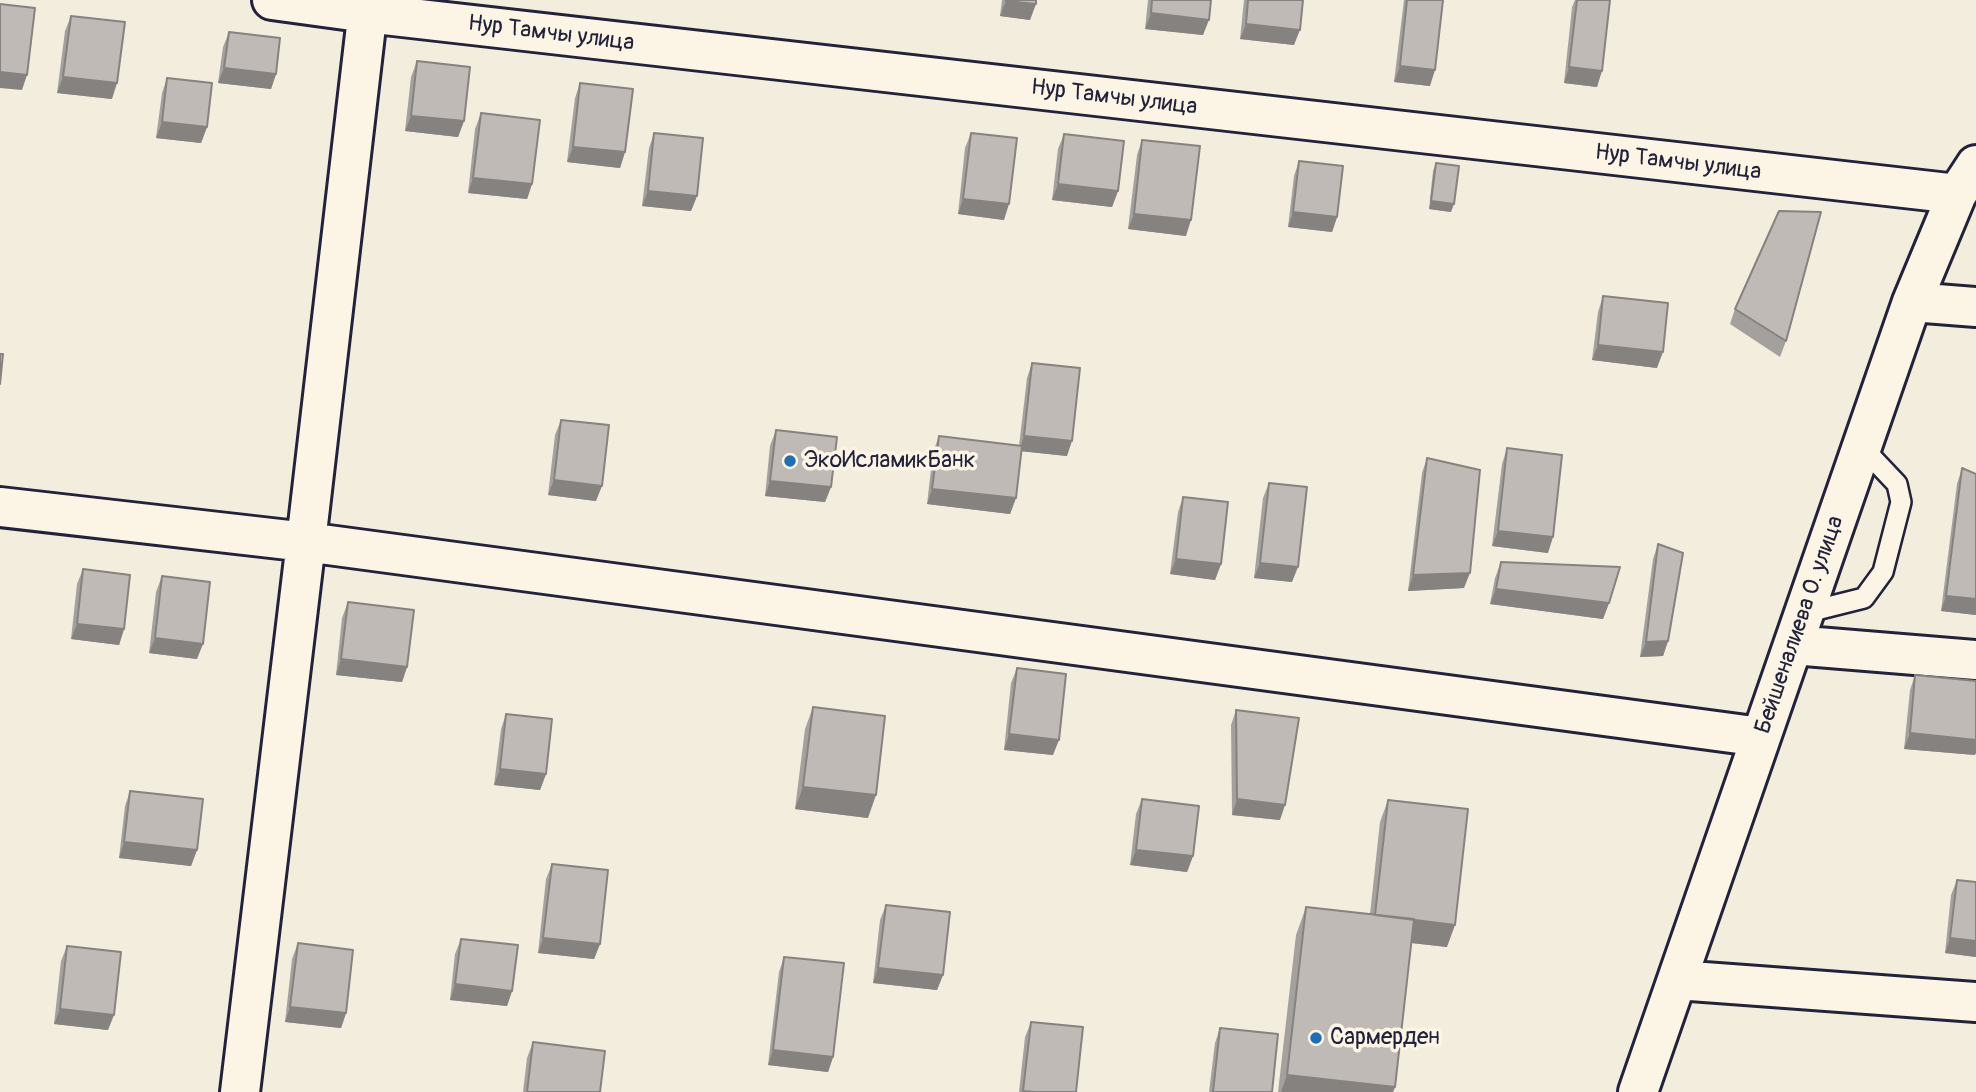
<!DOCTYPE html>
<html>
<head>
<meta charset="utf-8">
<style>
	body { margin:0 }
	canvas { display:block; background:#f3edde }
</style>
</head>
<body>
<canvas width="1976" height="1092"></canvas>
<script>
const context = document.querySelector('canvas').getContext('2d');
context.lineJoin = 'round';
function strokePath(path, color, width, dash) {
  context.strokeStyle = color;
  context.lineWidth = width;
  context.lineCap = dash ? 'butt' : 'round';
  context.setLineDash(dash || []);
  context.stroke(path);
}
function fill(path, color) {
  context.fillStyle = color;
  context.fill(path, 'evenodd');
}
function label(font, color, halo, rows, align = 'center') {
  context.font = font + ' Pangolin,sans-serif';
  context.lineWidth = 7;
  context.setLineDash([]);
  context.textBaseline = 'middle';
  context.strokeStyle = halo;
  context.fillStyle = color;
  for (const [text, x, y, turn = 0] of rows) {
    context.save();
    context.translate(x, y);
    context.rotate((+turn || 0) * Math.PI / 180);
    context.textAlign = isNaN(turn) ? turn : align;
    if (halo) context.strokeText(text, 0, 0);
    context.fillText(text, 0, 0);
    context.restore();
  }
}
const lane = new Path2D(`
	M1804,613L1864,598L1883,572L1901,502L1897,484L1862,447`);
const street = new Path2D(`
	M272,0L367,13L1957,194
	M1912,302L1976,307
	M0,507L306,542L1761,737
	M1793,645L1976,660
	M1677,980L1976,1002
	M240,1092L306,542L369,0
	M1638,1092L1912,302L1957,194L1976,165`);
const wall = new Path2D(`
	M1002,0H1036L1030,20L1000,16Z
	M1148,0H1211L1203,35L1145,29Z
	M1244,0H1303L1294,45L1240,39Z
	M1404,0H1443L1430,86L1394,82Z
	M1575,0H1610L1597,87L1564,83L1572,7Z
	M71,16L112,99L57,93L65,31Z
	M229,32L276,74L271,89L218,83L223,47Z
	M417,61L464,121L458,137L405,131L411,77Z
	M167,78L207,127L201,143L156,138L162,93Z
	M580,83L625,152L620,168L567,162L575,98Z
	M481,113L532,184L527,199L468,193L475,129Z
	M654,133L697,196L691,211L642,206L649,148Z
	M971,133L1004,220L958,214L965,148Z
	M1064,134L1118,191L1112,207L1052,200L1058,149Z
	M1142,140L1186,236L1128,229L1137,155Z
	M1299,161L1337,217L1332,232L1288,227L1294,176Z
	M1436,163L1451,212L1429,209L1433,171Z
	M1603,296L1657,368L1592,360L1598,312Z
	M1735,309L1786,341L1780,357L1730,324Z
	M1032,363L1067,456L1021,451L1016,498L1010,514L927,504L933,452L939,436L1019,446L1027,378Z
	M561,420L596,501L548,495L555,435Z
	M776,430L831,487L825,502L765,496L770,446Z
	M1507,448L1548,553L1492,546L1502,464Z
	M1427,458L1464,588L1408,591L1422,473Z
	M1962,468L1976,615L1941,611L1957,484Z
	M1269,483L1292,582L1254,578L1263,498Z
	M1183,497L1221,564L1215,580L1170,574L1178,512Z
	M1658,544L1668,641L1663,656L1640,657L1653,559Z
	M1501,562L1609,603L1603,619L1490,604L1495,578Z
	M83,569L124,629L119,645L71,639L77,584Z
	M162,576L197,659L149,653L156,592Z
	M348,602L407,667L402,682L336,675L342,618Z
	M1017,668L1053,755L1004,750L1011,683Z
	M1915,675L1975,755L1904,749L1910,690Z
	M813,707L868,818L795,809L805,729Z
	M1236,710L1280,820L1232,815L1231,725Z
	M506,714L546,774L540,790L494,785L501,729Z
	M130,791L197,850L191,866L119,858L125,806Z
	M1142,799L1193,856L1187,872L1130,865L1136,814Z
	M1388,800L1447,947L1411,943L1395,1087L1393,1092H1278L1296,935L1306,907L1370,914L1380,822Z
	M552,864L600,944L594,959L538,953L546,879Z
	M1957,880L1976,882V957L1945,953L1951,895Z
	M886,905L943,975L937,990L873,983L880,920Z
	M461,939L512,991L507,1006L450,1000L455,954Z
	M298,943L346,1013L341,1028L285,1022L292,959Z
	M67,946L108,1030L54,1024L61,961Z
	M784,957L833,1057L828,1072L768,1065L779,972Z
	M1031,1022L1076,1092H1019L1025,1037Z
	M1220,1028L1272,1092H1209L1215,1043Z
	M533,1042L600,1092H523L527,1058Z`);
const shadedWall = new Path2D(`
	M1006,1L1036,4L1030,20L1000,16Z
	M1151,13L1209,20L1203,35L1145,29Z
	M1246,24L1300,30L1294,45L1240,39Z
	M1400,66L1435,70L1430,86L1394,82Z
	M1569,67L1602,71L1597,87L1564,83Z
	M224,68L276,74L271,89L218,83Z
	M0,72L27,75L22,90L0,88Z
	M63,77L117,83L112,99L57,93Z
	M411,116L464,121L458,137L405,131Z
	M162,122L207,127L201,143L156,138Z
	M573,147L625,152L620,168L567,162Z
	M473,178L532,184L527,199L468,193Z
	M1058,184L1118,191L1112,207L1052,200Z
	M648,191L697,196L691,211L642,206Z
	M963,199L1009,204L1004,220L958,214Z
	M1431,201L1454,204L1451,212L1429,209Z
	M1293,212L1337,217L1332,232L1288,227Z
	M1134,214L1191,220L1186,236L1128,229Z
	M1598,345L1663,352L1657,368L1592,360Z
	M1024,436L1072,441L1067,456L1019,451Z
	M554,480L602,486L596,501L548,495Z
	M770,481L831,487L825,502L765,496Z
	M932,489L1016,498L1010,514L927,504Z
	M1498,531L1553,537L1548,553L1492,546Z
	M1176,559L1221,564L1215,580L1170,574Z
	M1260,563L1298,567L1292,582L1254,578Z
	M1470,573L1464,588L1408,591L1413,575Z
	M1496,589L1609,603L1603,619L1490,604Z
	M1946,596L1976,599V615L1941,611Z
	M77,624L124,629L119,645L71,639Z
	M155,638L203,644L197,659L149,653Z
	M1668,641L1663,656L1640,657L1646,642Z
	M341,659L407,667L402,682L336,675Z
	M1910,733L1976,740V753L1975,755L1904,749Z
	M1009,734L1059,740L1053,755L1004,750Z
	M500,769L546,774L540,790L494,785Z
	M803,787L876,795L868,818L795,809Z
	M1237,799L1285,805L1280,820L1232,815Z
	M124,842L197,850L191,866L119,858Z
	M1136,850L1193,856L1187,872L1130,865Z
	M1375,916L1455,925L1447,947L1367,938Z
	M543,938L600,944L594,959L538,953Z
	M1950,938L1976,941V957L1945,953Z
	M878,968L943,975L937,990L873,983Z
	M455,984L512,991L507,1006L450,1000Z
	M290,1007L346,1013L341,1028L285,1022Z
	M60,1009L114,1015L108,1030L54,1024Z
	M773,1050L833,1057L828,1072L768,1065Z
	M1287,1075L1395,1087L1393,1092H1281Z`);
const building = new Path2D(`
	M1006,0H1036V4L1006,1Z
	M1152,0H1211L1209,20L1151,13Z
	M1248,0H1303L1300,30L1246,24Z
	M1407,0H1443L1435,70L1400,66Z
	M1577,0H1610L1602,71L1569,67Z
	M0,4L35,8L27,75L0,72Z
	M71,16L125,22L117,83L63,77Z
	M229,32L280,38L276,74L224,68Z
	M417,61L470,67L464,121L411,116Z
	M167,78L212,83L207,127L162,122Z
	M580,83L633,89L625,152L573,147Z
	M481,113L540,120L532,184L473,178Z
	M654,133L703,138L697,196L648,191Z
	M971,133L1017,138L1009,204L963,199Z
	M1064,134L1124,141L1118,191L1058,184Z
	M1142,140L1200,146L1191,220L1134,214Z
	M1299,161L1343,166L1337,217L1293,212Z
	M1436,163L1459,166L1454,204L1431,201Z
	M1779,211L1821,212L1786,341L1735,309Z
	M1603,296L1668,303L1663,352L1598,345Z
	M0,354H3L0,384Z
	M1032,363L1080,368L1072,441L1024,436Z
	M561,420L609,425L602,486L554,480Z
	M776,430L837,437L831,487L770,481Z
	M939,436L1022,446L1016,498L932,489Z
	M1507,448L1562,455L1553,537L1498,531Z
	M1427,458L1480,470L1470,573L1413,575Z
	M1962,468L1976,474V599L1946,596Z
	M1269,483L1307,487L1298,567L1260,563Z
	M1183,497L1228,502L1221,564L1176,559Z
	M1658,544L1683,553L1668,641L1646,642Z
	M1501,562L1620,567L1609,603L1496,589Z
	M83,569L130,575L124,629L77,624Z
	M162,576L210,582L203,644L155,638Z
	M348,602L414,610L407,667L341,659Z
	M1017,668L1066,674L1059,740L1009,734Z
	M1915,675L1976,681V740L1910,733Z
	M813,707L885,716L876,795L803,787Z
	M1236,710L1299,718L1285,805L1237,799Z
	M506,714L552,719L546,774L500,769Z
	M130,791L203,799L197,850L124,842Z
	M1142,799L1199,806L1193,856L1136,850Z
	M1388,800L1468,809L1455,925L1375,915Z
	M552,864L608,870L600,944L543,938Z
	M1957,880L1976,882V941L1950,938Z
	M886,905L950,912L943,975L878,968Z
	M1306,907L1414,919L1395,1087L1287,1075Z
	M461,939L518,945L512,991L455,984Z
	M298,943L353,950L346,1013L290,1007Z
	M67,946L121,952L114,1015L60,1009Z
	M784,957L844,963L833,1057L773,1050Z
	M1031,1022L1083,1027L1076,1092H1035L1023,1091Z
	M1220,1028L1278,1034L1272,1092H1213Z
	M533,1042L605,1051L600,1092H527Z`);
const markers = [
	[790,461,7,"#1f6fb2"],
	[1316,1038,7,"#1f6fb2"]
];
const streetNames = [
	["Нур Тамчы улица",551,34,7],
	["Нур Тамчы улица",1114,98,7],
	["Нур Тамчы улица",1678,163,7],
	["Бейшеналиева О. улица",1800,625,-71]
];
const poiNames = [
	["ЭкоИсламикБанк",804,461],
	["Сармерден",1330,1038]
];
strokePath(lane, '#22223b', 24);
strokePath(street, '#22223b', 44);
strokePath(lane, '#fcf5e5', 19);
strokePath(street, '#fcf5e5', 38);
fill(wall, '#a4a09d');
fill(shadedWall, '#86827f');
fill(building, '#bfbab6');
strokePath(building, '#86827f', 2);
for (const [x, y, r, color] of markers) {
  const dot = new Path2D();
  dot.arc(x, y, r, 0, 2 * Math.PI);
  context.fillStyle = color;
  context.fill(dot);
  strokePath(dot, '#fcf5e5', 2.5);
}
label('23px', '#22223b', '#fcf5e5', streetNames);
label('23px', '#22223b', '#fcf5e5', poiNames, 'left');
</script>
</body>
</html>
